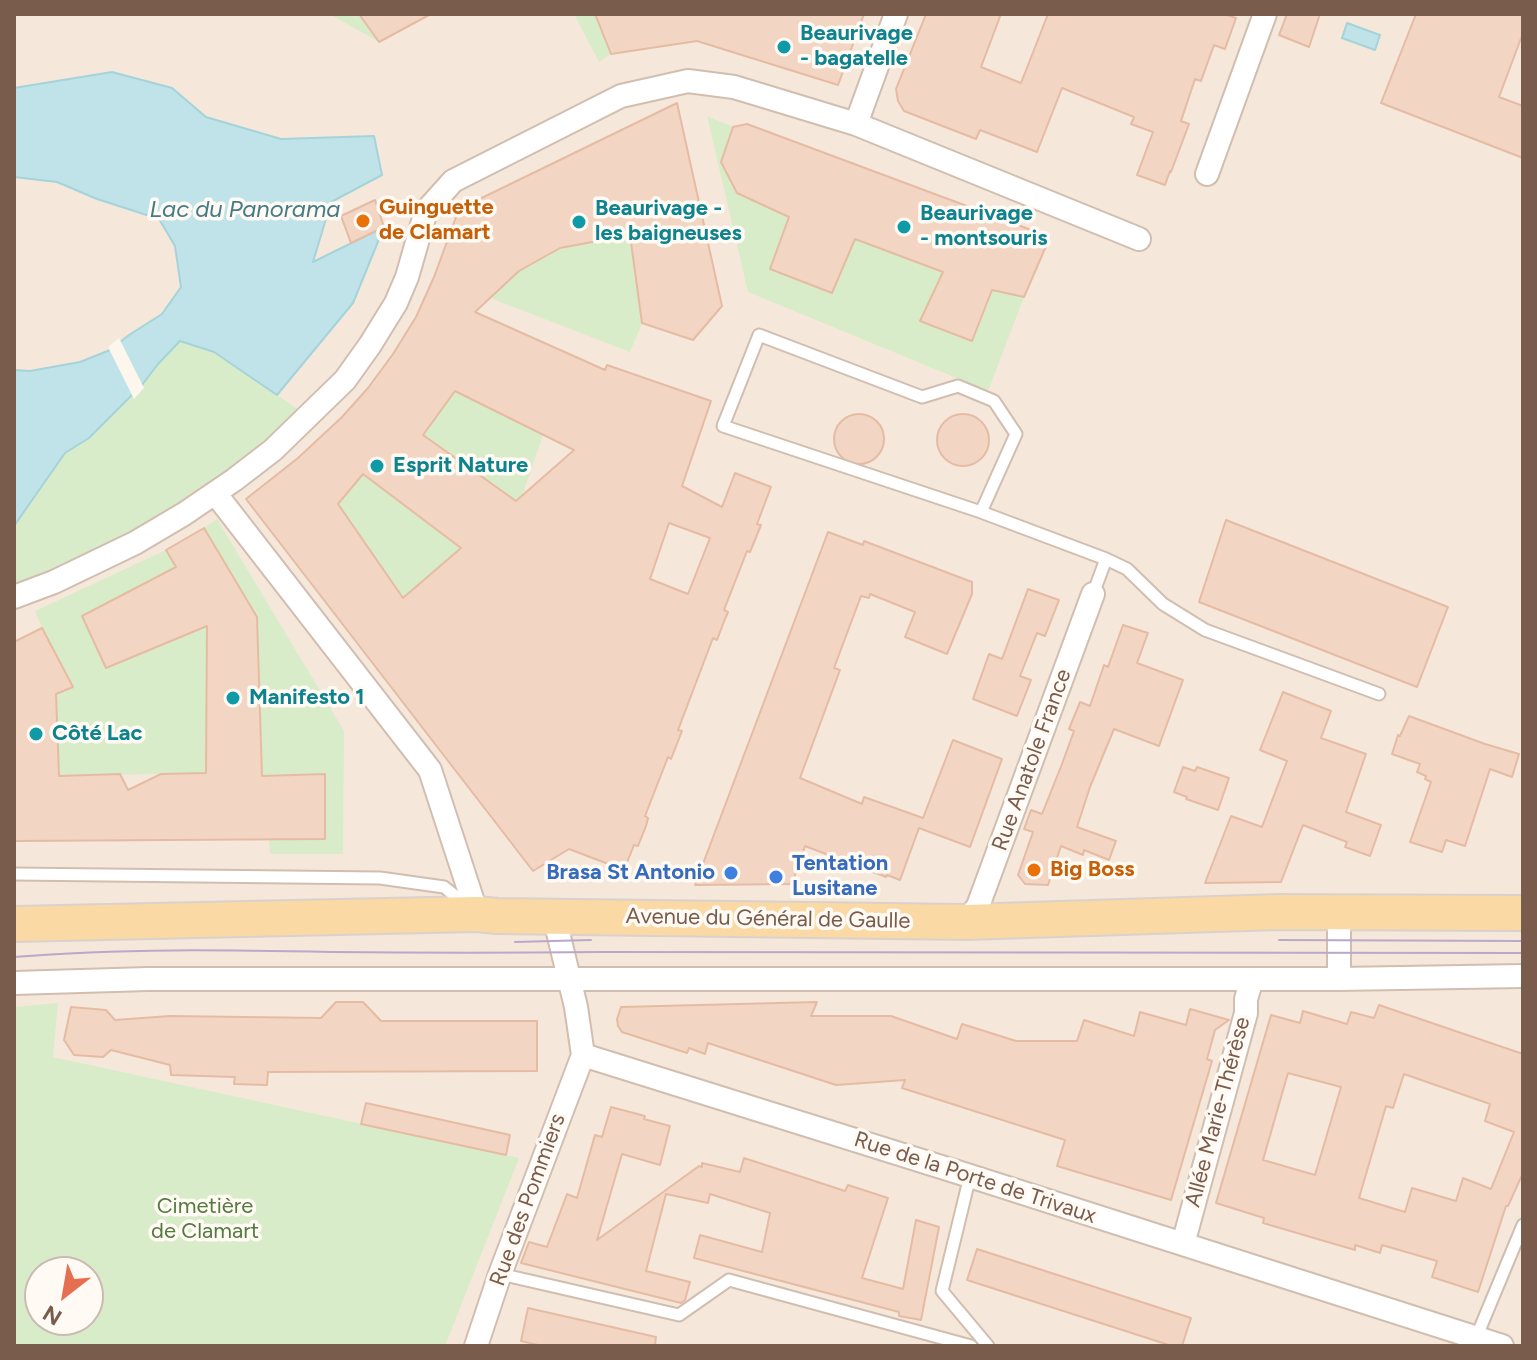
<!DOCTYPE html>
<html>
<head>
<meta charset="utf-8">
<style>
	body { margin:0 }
	#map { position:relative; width:1537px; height:1360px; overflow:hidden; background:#fdf6ec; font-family:Figtree,sans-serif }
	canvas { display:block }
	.frame { position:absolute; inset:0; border:16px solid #7a5c4d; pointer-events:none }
	.north { position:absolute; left:24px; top:1256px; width:80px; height:80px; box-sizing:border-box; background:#fffaf3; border:2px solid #cabbb1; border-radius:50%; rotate:211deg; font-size:22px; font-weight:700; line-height:32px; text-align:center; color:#7a5c4d }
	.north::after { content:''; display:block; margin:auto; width:28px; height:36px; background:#e76f51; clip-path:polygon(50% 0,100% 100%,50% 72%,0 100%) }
</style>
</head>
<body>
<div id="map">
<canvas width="1537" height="1360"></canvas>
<div class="frame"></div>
<div class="north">N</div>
</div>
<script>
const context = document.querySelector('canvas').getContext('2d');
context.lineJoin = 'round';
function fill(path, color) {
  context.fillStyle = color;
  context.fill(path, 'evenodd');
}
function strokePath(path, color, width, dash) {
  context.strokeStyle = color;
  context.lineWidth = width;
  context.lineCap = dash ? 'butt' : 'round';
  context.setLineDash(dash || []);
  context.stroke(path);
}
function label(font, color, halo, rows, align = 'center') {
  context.font = font + ' Figtree,sans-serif';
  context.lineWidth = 7;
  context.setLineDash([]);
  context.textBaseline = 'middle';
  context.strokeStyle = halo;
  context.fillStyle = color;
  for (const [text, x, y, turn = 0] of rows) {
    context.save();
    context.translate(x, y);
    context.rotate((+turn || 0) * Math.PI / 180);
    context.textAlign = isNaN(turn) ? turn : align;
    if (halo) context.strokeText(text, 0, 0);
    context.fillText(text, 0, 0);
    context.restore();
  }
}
const residential = new Path2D(`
	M14,14H1523V1346H14ZM40,1272H88V1320H40Z`);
const green = new Path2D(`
	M326,14H360L379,42L329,14Z
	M574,14H595L611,54L599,62Z
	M707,116L733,127L721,162L737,193L789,217L771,269L832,293L855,239L943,272L920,321L972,341L992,290L1024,297L988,391L748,292Z
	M630,235L642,323L630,352L490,298L519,271L560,248Z
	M180,341L214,352L302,412L217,483L115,544L14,589V526L65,453L89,438L142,385L158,364Z
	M455,391L543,435L522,496L403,598L338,504L363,474L447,537L423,435Z
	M217,519L344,731L343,854H270L269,839L325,774L262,776L257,617L204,528Z
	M166,550L207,622L206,773L59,776L56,694L73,686L42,628L35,611Z
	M58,1003L53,1057L519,1158L445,1346H14V1007ZM40,1272H88V1320H40Z`);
const water = new Path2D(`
	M1347,23L1380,35L1375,50L1342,38Z
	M112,72L172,88L206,117L281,139L374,136L382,175L331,202L313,262L384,227L353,303L277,395L214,352L180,341L158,364L142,385L89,438L65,453L14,526V370L30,371L80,362L110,350L129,335L162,314L181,287L175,246L159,219L97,199L57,182L14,177V88Z`);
const pier = new Path2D(`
	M119,338L144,388L134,399L108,347Z`);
const building = new Path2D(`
	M359,14H431L379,42Z
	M595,14H864L838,85L697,41L611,54Z
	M926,14H1001L981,67L1021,83L1048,14H1224L1236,18L1225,49L1214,45L1201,81L1195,79L1181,121L1189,124L1171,172L1170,171L1165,185L1137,175L1153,132L1131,124L1134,117L1062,88L1037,152L980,130L976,139L904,111L898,101L896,89Z
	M1287,14H1320L1309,47L1279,35Z
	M1416,14H1523V33L1499,97L1523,106V158L1381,103Z
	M677,103L722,306L693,340L642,323L630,235L560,248L519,271L475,312L605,370L607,365L711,401L682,486L722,507L735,473L771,487L757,524L761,525L750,552L747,551L724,610L728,612L725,619L717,640L713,638L678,730L682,731L671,759L668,757L645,816L648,818L646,826L638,846L634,845L624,870L569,849L533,871L246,499L298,458L342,417L368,388L393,354L416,317L434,277L459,209ZM455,391L574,450L516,501L423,435ZM363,474L461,548L403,598L338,504ZM669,523L710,538L688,594L650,579Z
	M747,124L1050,237L1024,297L992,290L972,341L920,321L943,272L855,239L832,293L770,269L789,217L737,193L721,162L733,127Z
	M375,200L384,227L351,243L341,216Z
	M937 440a26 26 0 1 1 52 0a26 26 0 1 1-52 0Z
	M834 439a25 25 0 1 1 50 0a25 25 0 1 1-50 0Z
	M1226,520L1448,607L1417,687L1199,602Z
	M204,528L257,617L262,776L325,774V839L14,841V642L42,628L73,687L56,694L59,776L120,774L128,790L161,774L206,773L207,626L106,668L82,616L176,567L166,550Z
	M828,532L863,545L864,541L972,582V594L947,654L905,637L915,612L870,594L869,598L861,596L834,668L840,670L800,778L862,804L864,797L923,818L953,740L1002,759L970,847L919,828L900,880L887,875L886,877L805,846L792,884L695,885Z
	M1028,589L1059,600L1045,636L1037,633L1020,676L1031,680L1017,716L973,699L989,654L1002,659Z
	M1123,625L1148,633L1137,663L1183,680L1159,746L1114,729L1090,787L1077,827L1116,841L1109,860L1084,850L1083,855L1061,846L1048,885L1025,884L1018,875L1033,832L1024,829L1031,810L1042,814L1062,764L1074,731L1069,729L1080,702L1090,706L1104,665L1108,667Z
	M1283,692L1331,711L1321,738L1366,754L1346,812L1381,825L1370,856L1345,847L1347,842L1303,825L1281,882L1205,883L1231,816L1262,827L1287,761L1260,750Z
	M1409,716L1485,744L1519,754L1512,777L1490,769L1465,846L1446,840L1442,852L1410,842L1431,782L1425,779L1426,776L1417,772L1420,764L1392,754L1398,735L1400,736Z
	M1183,767L1195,771L1197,767L1229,778L1218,810L1186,799L1187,797L1174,792Z
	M336,1002H363L381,1021H537V1071L268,1072L267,1085L234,1084L235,1077L171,1075L170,1065L111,1050L103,1057L74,1055L64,1040L71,1007L106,1010L115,1020L170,1016L321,1018Z
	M817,1002L811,1016H891L957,1039L962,1024L1016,1041H1077L1084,1020L1134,1036L1140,1012L1186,1025L1190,1009L1229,1020L1215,1030L1207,1059L1212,1061L1171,1200L1057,1166L1065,1140L902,1088L905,1080L836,1085L708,1043L705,1054L689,1048L687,1053L622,1032L618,1026L617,1019L621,1007Z
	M1379,1005L1523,1054V1173L1508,1206H1506L1478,1292L1432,1277L1437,1261L1382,1245L1380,1253L1355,1245V1250L1263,1223L1264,1218L1216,1203L1271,1015L1300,1023L1303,1011L1347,1024L1351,1012L1374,1018ZM1288,1073L1341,1087L1315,1175L1263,1160ZM1404,1074L1490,1104L1485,1121L1514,1132L1491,1189L1463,1178L1456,1201L1412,1188L1405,1212L1359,1198L1386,1106L1393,1108Z
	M366,1103L510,1135L506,1155L361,1124Z
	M611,1107L645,1116L644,1119L670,1126L660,1165L622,1154L597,1240L699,1166L702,1167V1163L740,1172L744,1158L845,1191L848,1185L888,1198L862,1278L903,1289L916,1220L939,1227L921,1320L899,1316V1312L694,1258L700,1235L762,1252L770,1213L710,1194L708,1203L666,1194L646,1271L690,1282L685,1300L681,1303L521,1263L529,1242L547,1247L567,1194L577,1198L595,1135L602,1137Z
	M977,1249L1191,1318L1182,1346H1172L967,1280Z
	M528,1308L656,1337L655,1346H542L521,1341Z`);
const service = new Path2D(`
	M981,512L723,426L759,335L922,397L958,386L994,401L1016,434L981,512L1106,559L1093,594
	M1106,559L1127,569L1163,604L1205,630L1379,694
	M14,874L380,878L444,887L468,906
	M970,1176L942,1291L988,1346
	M500,1274L679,1315L729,1280L971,1346
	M1476,1338L1523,1225`);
const minor = new Path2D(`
	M856,124L896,14
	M1207,174L1265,14
	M215,493L430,770L477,914
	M14,597L54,582L135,543L184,514L234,480L273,450L345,380L370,345L396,303L407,277L426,211L453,181L621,96L688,81L734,87L856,124L1139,239
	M554,916L576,1007L583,1055L970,1176L1502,1346
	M966,922L978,906L1093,594
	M1339,979V913
	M14,983L148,979H1339L1523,976
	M1183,1244L1246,1013V999L1252,979
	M476,1346L500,1274L583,1055`);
const primary = new Path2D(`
	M14,924L477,914L497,916L966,922L1279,912L1523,913`);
const tram = new Path2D(`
	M1279,940L1523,941
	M515,942L591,940
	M14,957C120,948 226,950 332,952C422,953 511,953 601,952L1523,953`);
const markers = [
	[784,47,8,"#0f9aa8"],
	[363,221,8,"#e8710a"],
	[579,222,8,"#0f9aa8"],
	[904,227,8,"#0f9aa8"],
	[377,466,8,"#0f9aa8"],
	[233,698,8,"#0f9aa8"],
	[36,734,8,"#0f9aa8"],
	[1034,870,8,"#e8710a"],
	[731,873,8,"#3f7fe0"],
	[776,877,8,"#3f7fe0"]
];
const cultureNames = [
	["Beaurivage",800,34],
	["- bagatelle",800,59],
	["Beaurivage -",595,209],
	["les baigneuses",595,234],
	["Beaurivage",920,214],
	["- montsouris",920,239],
	["Esprit Nature",393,466],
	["Manifesto 1",249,698],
	["Côté Lac",52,734]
];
const foodNames = [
	["Guinguette",379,208],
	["de Clamart",379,233],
	["Big Boss",1050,870]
];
const streetNames = [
	["Rue Anatole France",1032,760,-70],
	["Avenue du Général de Gaulle",768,919,1],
	["Allée Marie-Thérèse",1218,1112,-75],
	["Rue de la Porte de Trivaux",975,1178,18],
	["Rue des Pommiers",528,1200,-70]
];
const shopNames = [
	["Tentation",792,864],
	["Lusitane",792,889],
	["Brasa St Antonio",715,873,"right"]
];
const parkNames = [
	["Cimetière",205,1207],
	["de Clamart",205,1232]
];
const waterNames = [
	["Lac du Panorama",245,210]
];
fill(residential, '#f5e8da');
fill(green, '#d8ecc9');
fill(water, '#bfe3e8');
strokePath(water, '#a5d3da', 2);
fill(pier, '#fdf6ec');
fill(building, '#f3d5c3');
strokePath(building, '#e6bba3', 2);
strokePath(service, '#d1beb0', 15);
strokePath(minor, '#d1beb0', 26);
strokePath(primary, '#dad1cd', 38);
strokePath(service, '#fff', 11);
strokePath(minor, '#fff', 22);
strokePath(primary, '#fbd9a5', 34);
strokePath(tram, '#b9a8c9', 2);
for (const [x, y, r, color] of markers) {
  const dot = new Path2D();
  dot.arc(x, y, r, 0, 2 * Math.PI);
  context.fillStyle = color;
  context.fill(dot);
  strokePath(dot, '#fffaf3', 3);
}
label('bold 22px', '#0d838f', '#fffaf3', cultureNames, 'left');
label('bold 22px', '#c56008', '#fffaf3', foodNames, 'left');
label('22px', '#7a5c4d', '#fffaf3', streetNames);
label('bold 22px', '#366cbe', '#fffaf3', shopNames, 'left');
label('22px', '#537a41', '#fffaf3', parkNames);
label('italic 24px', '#437c86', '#fffaf3', waterNames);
</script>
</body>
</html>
